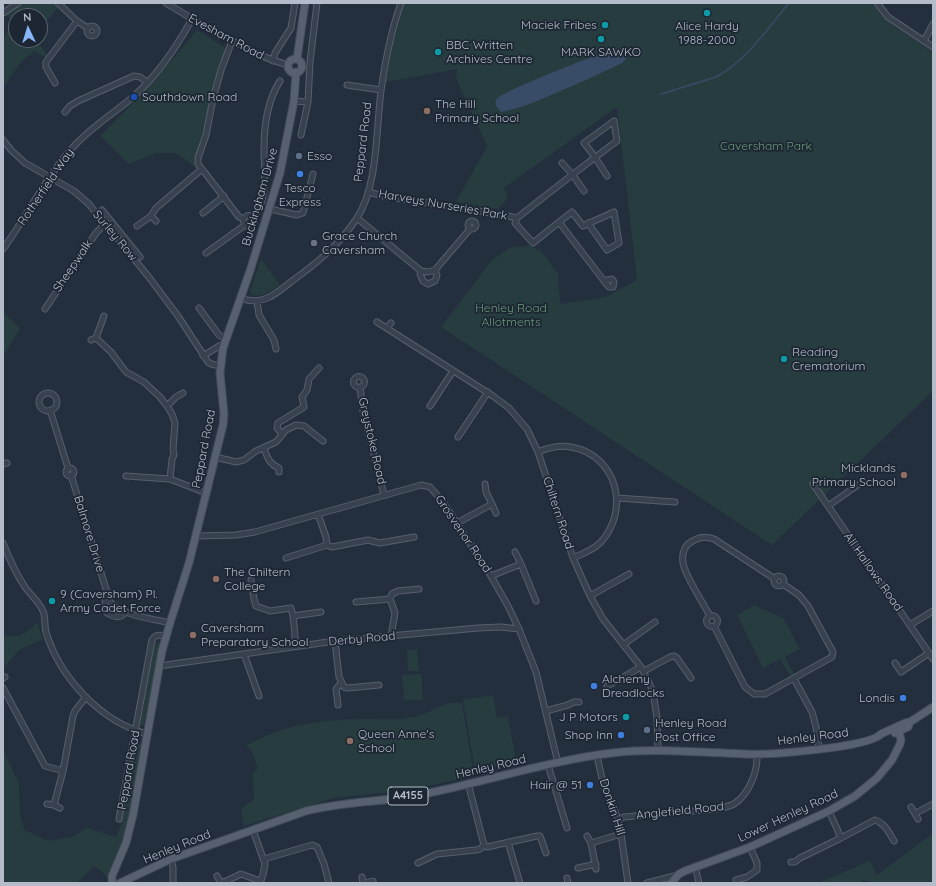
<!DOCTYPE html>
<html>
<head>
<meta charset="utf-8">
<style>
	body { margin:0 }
	#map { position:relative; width:936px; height:886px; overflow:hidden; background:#242f3e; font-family:Quicksand,sans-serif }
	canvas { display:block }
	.frame { position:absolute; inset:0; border:4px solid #b4bcc9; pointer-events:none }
	.north { position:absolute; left:8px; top:8px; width:40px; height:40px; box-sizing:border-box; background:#1d2633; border:1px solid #59626f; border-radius:50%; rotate:356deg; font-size:11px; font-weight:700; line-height:16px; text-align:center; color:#b4bcc9 }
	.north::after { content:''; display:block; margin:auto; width:14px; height:18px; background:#8ab4f8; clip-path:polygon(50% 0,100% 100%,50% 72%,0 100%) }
</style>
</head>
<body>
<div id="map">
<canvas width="936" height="886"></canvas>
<div class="frame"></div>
<div class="north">N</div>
</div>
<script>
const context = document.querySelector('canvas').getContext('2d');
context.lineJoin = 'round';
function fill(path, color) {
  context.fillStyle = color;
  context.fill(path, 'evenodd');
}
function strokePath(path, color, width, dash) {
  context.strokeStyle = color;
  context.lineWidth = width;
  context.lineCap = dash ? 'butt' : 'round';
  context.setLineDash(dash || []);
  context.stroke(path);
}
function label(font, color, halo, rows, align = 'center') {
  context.font = font + ' Quicksand,sans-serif';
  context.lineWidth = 3.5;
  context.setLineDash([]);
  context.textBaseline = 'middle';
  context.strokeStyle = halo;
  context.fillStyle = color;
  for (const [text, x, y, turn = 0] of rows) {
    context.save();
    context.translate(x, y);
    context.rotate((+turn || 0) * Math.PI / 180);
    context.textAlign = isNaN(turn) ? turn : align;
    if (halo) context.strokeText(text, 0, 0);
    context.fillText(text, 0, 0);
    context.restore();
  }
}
const green = new Path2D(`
	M17,3H58L60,5L40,29V16H16V40H37L48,56L46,58L34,51L20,63L3,88V41L12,22L5,12Z
	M404,3H872L889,23L921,44L933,53V391L772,545L441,327L491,261L511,247L531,246L542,252L558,274L560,304L606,297L637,280L617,107L504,188L508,198L498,209L456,202L487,146L456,78L457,69L386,82L393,43Z
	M197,30L226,48L194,166L176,153H156L129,164L100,136L151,85Z
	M261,259L280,285C272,290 262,298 252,295L250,291Z
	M3,312L20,328L3,357Z
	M754,605L783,618L800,649L785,657L795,675L791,677L780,659L763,668L737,615Z
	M37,622L43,639L19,650L3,669V635C20,639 26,634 37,622Z
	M155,643L161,644L144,725L140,726Z
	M417,649L419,671H408L407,650Z
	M421,674L423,700H404L402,675Z
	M493,695L497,718L508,716L516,763L475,770L463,700Z
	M448,703H462L474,776L409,790L334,798L244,826L241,809L254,799L253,774L258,768L251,750L246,746C286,723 321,720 367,719C380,719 398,720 410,718C422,716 436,708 448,703Z
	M137,743L142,744L124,841L115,861L106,877L102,871L94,866L77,883H3V750L19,784L20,816L25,830L48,841L72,837L87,828L116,837L122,823Z
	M933,833V883H875L863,880L858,883H818L870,861L877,875Z`);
const water = new Path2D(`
	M616,48H623L627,53V58L622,63C599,74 575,85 551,95C535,102 518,109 501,112C498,109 493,104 497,99C502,91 601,53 616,48Z`);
const stream = new Path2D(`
	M661,94L716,77C745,62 768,28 789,3`);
const minor = new Path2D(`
	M58,3L77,21L88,28
	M166,3C192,19 218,34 246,48C260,55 274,62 289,65
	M877,3L888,17L933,47
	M3,13L18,3
	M87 31a5 5 0 1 1 10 0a5 5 0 1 1-10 0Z
	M232,41L221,70L213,99L206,135L198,158V164L202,169L239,217L244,219
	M924,41L933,24
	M273,61L275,53L291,28L295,3
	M55,83L46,67V62L77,21
	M347,85L381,90
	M294,101L308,102
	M65,112L70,106L78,101L134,76L140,77L148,83
	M301,135L308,102L310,62L317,3
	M3,140L12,151L25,163L74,191L90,205L104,225L117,238L148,276L178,316L208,362L211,364L220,366
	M562,163L572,174L584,191
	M368,192L384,196L503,215L517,218
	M270,209L297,215L303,213L313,174
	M102,210L140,257
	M203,213L224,196
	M243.5 221a5.5 5.5 0 1 1 11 0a5.5 5.5 0 1 1-11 0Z
	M151,216L156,221
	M253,218C269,199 264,172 264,149C264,125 267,101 280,81
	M357,218L421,271
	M468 225a4 4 0 1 1 8 0a4 4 0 1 1-8 0Z
	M559,222L572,212L583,226L614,212L619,243L607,250L588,223
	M137,226L151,216L156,208L202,169
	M3,249C28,215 47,174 76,144C93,126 114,113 133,97C157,76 176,48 192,19
	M206,253L245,225
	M435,270L470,229
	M435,270L437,275L435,281L428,284L423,281L420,274L421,271L428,272Z
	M604,281L612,279L614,282L613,287H609L604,281L559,222L533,243L515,223L517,218C550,192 583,166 617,141L614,121L584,143L595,157L607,176
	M241,298C262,307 277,293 292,281C317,263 340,244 357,218C378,186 376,130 381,91C385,62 391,31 401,3
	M257,301L259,315L274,340L276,349
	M199,308L219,335L226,339
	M45,309L96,233L104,225
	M104,316L96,338L111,352L126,372L144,382L160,397L167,406L172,414L175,423L173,449L174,455L172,459L170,479
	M377,322L493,396L509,408L527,429L538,452L573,558L590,596L603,619L641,667L653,691L657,718L658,750
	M387,328L391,323
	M91,340L96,338
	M203,356L219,346L224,345
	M353.5 382a5.5 5.5 0 1 1 11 0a5.5 5.5 0 1 1-11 0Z
	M360,387L363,411L384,495
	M39 402a9 9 0 1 1 18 0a9 9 0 1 1-18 0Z
	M167,406L176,397L183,393
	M430,406L453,371
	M50,410L68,468
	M282,434L277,428L278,423L304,407L302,397L307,390L309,379L319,368
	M458,437L488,392
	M264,448C267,457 269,464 279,468V472
	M538,452C548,448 560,445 571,447C617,455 631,510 600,543C593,550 582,554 573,558
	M215,457L236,462L244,460L256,451L276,442L286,430L296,425L304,426L323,441
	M3,464L7,463
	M66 472a4 4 0 1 1 8 0a4 4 0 1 1-8 0Z
	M71,475L110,602C120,615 154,619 170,623
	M126,476L170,479L206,493
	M813,484L933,659
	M617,498L675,502
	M492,504L496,513
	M828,506L858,485
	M457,523L492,504L486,492L485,484
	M197,536L236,535L255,532L421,485L430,487L443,502L491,576L508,606L519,629L536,672L558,763
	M3,543C9,558 16,574 25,587C30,595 39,601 43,611C46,617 44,625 46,632C60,678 100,721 147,734
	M327,545L332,547L368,540L380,543L414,537
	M286,558L327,545L326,537L318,514
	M521,564L536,601
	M491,576L521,564L515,552
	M774 581a5 5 0 1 1 10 0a5 5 0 1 1-10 0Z
	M251,580L254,599L256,606L270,611L291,608C295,620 294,634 296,646
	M108,593C104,600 104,605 107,613C114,617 120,619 126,612
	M590,596L629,574
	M356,602L390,599
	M706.5 621a5.5 5.5 0 1 1 11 0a5.5 5.5 0 1 1-11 0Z
	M293,616L321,612
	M710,616C702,601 689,582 684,567C681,558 683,546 691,542C699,537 705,536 714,539L775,579
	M910,625L933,611
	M714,626L745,687L754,694H765L832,657L833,652L808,606L799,595L783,584
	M391,636L395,613L390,599L392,594L398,591L419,589
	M335,641L339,677L344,687L348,688L379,685
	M623,645L655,622
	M244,654L259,696
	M895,663L901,672L929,653
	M159,666L335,641L478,628L501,627L519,629
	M644,671L670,657L674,656L677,658L691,678
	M3,678L5,677
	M794,679L812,712L816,727L819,749
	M607,686L641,667
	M3,688L45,766L63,771
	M338,705L336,689L341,683
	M546,711L568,705L574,702H579
	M597,756L603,783L618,819L621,834L628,883
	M548,765L567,828
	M468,783L484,845L487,847L537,836H540L546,853
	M47,804L54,805
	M911,807L918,819
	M60,808L54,805L63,771L73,716L75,711L86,697
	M829,811L841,838L875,820C885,823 889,833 894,841
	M916,813L933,804
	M119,819L152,640C156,634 159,635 166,636
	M618,819L624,817L716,809C722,808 728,807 734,804C749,794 758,772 757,754
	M253,830L265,864L263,875L260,883
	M587,836L591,843L621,834
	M508,842L520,883
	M591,843L596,869
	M171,859L173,867V883
	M264,859L312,845L317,847L324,864L329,883
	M791,862H795L800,858L841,838
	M418,863L437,854L476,850L480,849L484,845
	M695,866L699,883
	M578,868L596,864
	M217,876L221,883
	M362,877L363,883
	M567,878L568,883
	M736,880L747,877L757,870V863L750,847
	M222,883L241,874L260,881
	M366,883L373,881
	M647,883L678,875`);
const major = new Path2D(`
	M297,59L305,3
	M288 66a7 7 0 1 1 14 0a7 7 0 1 1-14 0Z
	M895,733L908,727L910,722
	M113,883L112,881V876L126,843L133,815L162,651L170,623L189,563L223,425L224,414L220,373L223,348L250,271L280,173L294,101L296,72
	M120,883L171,859L306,811C341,802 378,802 414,796C480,784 545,761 612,753C656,748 700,752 745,754C767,755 868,748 881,734L905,723L910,722L933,707
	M671,883L679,874L685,871L750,847L829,811L855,796L877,778L892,760L900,744L901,740L899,732L893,729`);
const markers = [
	[707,13,4,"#0f9aa8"],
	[605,25,4,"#0f9aa8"],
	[601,39,4,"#0f9aa8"],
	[438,52,4,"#0f9aa8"],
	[134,97,4,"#1a4fb4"],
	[427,111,4,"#8d6e63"],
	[299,156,4,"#5c6f8a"],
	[300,174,4,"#3f7fe0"],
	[314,243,4,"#6b7280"],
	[784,359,4,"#0f9aa8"],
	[904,475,4,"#8d6e63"],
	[216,579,4,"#8d6e63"],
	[52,601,4,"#0f9aa8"],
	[193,635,4,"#8d6e63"],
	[594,686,4,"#3f7fe0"],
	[903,698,4,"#3f7fe0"],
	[626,717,4,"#0f9aa8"],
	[647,730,4,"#5c6f8a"],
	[621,735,4,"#3f7fe0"],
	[350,741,4,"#8d6e63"],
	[590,785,4,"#3f7fe0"]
];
const shields = [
	[408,796,40]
];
const shieldNames = [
	["A4155",408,796]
];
const poiNames = [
	["Maciek Fribes",597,25,"right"],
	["Alice Hardy",707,26,"center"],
	["1988-2000",707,40,"center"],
	["BBC Written",446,45],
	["Archives Centre",446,59],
	["MARK SAWKO",601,52,"center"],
	["Southdown Road",142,97],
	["The Hill",435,104],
	["Primary School",435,118],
	["Esso",307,156],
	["Tesco",300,188,"center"],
	["Express",300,202,"center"],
	["Grace Church",322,236],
	["Caversham",322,250],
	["Reading",792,352],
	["Crematorium",792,366],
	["Micklands",896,468,"right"],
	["Primary School",896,482,"right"],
	["The Chiltern",224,572],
	["College",224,586],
	["9 (Caversham) Pl.",60,594],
	["Army Cadet Force",60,608],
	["Caversham",201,628],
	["Preparatory School",201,642],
	["Alchemy",602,679],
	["Dreadlocks",602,693],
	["Londis",895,698,"right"],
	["J P Motors",618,717,"right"],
	["Henley Road",655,723],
	["Post Office",655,737],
	["Queen Anne's",358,734],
	["School",358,748],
	["Shop Inn",613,735,"right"],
	["Hair @ 51",582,785,"right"]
];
const streetNames = [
	["Evesham Road",226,37,28],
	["Peppard Road",363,142,-83],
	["Rotherfield Way",46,187,-56],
	["Buckingham Drive",260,197,-74],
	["Harveys Nurseries Park",443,205,10],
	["Surley Row",115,236,50],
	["Sheepwalk",73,266,-56],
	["Greystoke Road",372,441,77],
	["Peppard Road",204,449,-79],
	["Chiltern Road",558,513,72],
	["Balmore Drive",89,534,73],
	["Grosvenor Road",463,534,56],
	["All Hallows Road",873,572,55],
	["Derby Road",362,639,-5],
	["Henley Road",813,737,-7],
	["Henley Road",491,767,-13],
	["Peppard Road",129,770,-80],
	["Donkin Hill",612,807,72],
	["Anglefield Road",680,811,-6],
	["Lower Henley Road",788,816,-25],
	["Henley Road",177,847,-22]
];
const parkNames = [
	["Caversham Park",766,146],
	["Henley Road",511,308],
	["Allotments",511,322]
];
fill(green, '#263c3f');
fill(water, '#394c67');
strokePath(stream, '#394c67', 1.5);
strokePath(minor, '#565f6c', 7);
strokePath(major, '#414a57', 9);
strokePath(minor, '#38414e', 5);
strokePath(major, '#56606e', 7);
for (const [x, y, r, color] of markers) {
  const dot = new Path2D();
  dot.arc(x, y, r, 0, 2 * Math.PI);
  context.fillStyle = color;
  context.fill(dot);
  strokePath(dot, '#1d2633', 1.5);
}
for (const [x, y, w] of shields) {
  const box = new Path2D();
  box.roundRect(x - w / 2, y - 9, w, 18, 3);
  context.fillStyle = '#1d2633';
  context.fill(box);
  strokePath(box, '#b4bcc9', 1);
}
label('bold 11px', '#b4bcc9', null, shieldNames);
label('12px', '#b4bcc9', '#1d2633', poiNames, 'left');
label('12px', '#b4bcc9', '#1d2633', streetNames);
label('12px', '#6b9a76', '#1d2633', parkNames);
</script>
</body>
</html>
